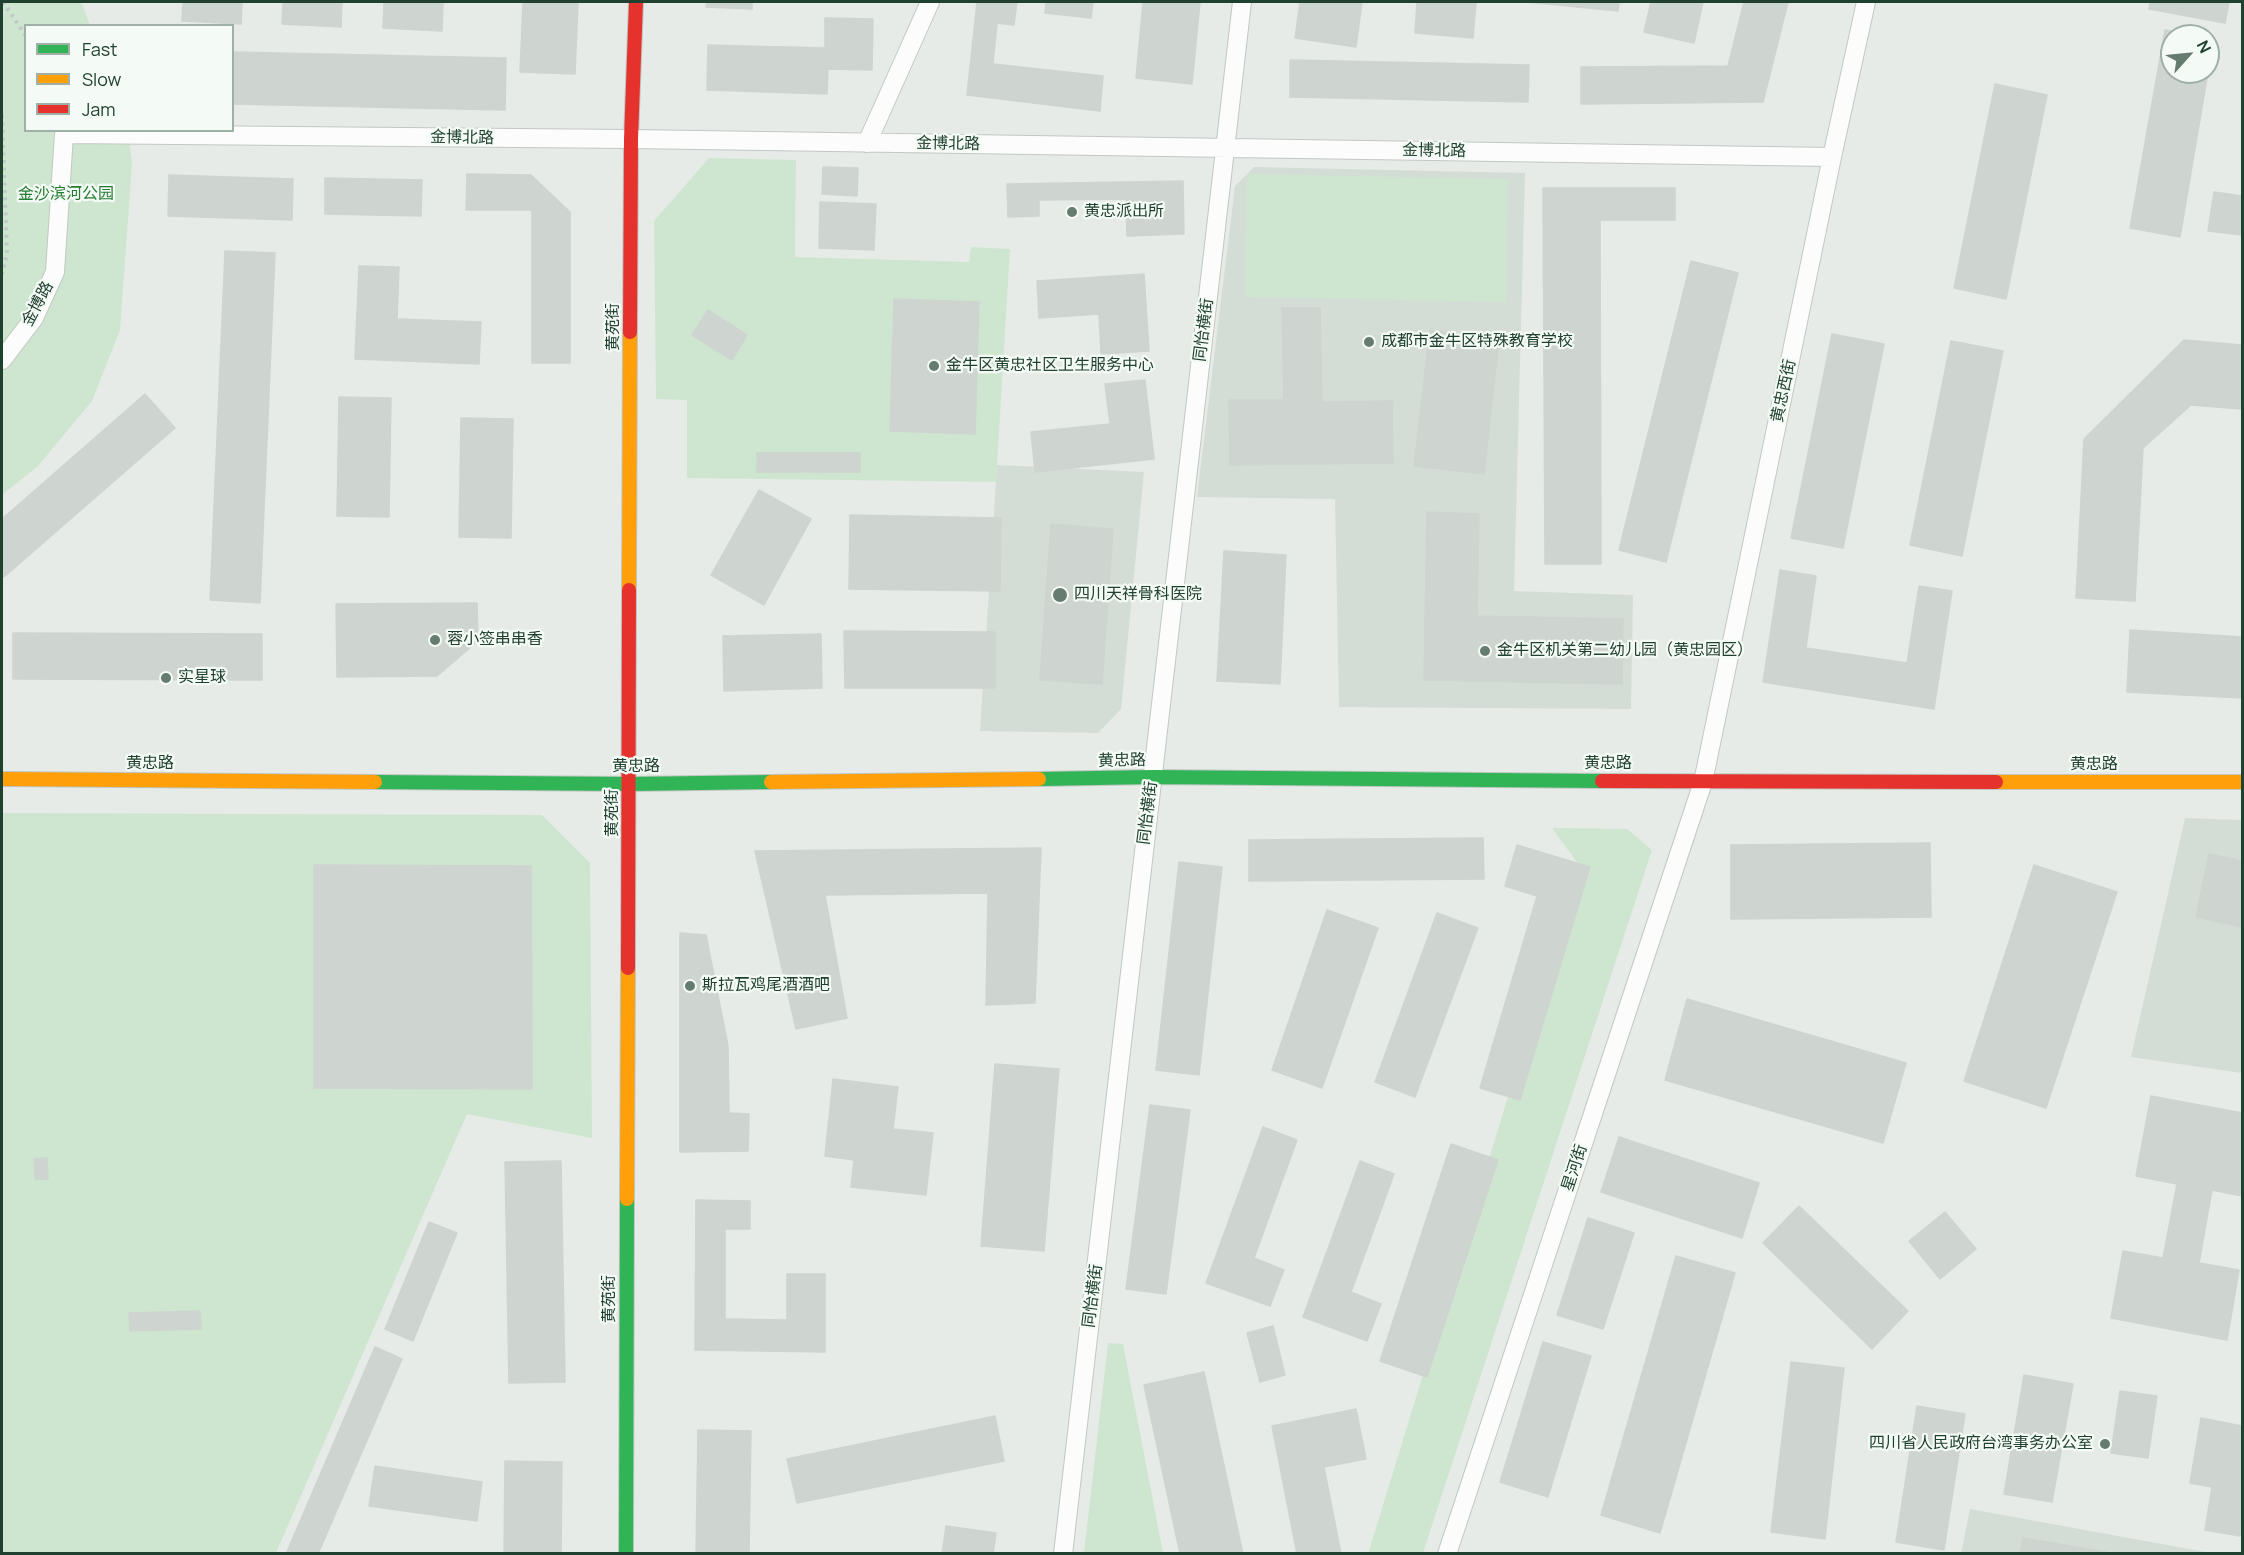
<!DOCTYPE html>
<html>
<head>
<meta charset="utf-8">
<style>
	body { margin:0 }
	#map { position:relative; width:2244px; height:1555px; overflow:hidden; background:#e6ebe7; font-family:Manrope,sans-serif }
	canvas { display:block }
	.frame { position:absolute; inset:0; border:3px solid #214130; pointer-events:none }
	.legend { position:absolute; left:24px; top:24px; width:210px; height:108px; box-sizing:border-box; background:#f4faf5; border:2px solid #a0b0a6; margin:0; padding:8px 10px; list-style:none; font-size:18px; color:#214130 }
	.legend li { display:flex; align-items:center; gap:12px; height:30px }
	.legend b { width:30px; border:2px solid #a0b0a6 }
	.north { position:absolute; left:2160px; top:24px; width:60px; height:60px; box-sizing:border-box; background:#f4faf5; border:2px solid #a0b0a6; border-radius:50%; rotate:63deg; font-size:16px; font-weight:700; line-height:24px; text-align:center; color:#214130 }
	.north::after { content:''; display:block; margin:auto; width:21px; height:27px; background:#667c70; clip-path:polygon(50% 0,100% 100%,50% 72%,0 100%) }
</style>
</head>
<body>
<div id="map">
<canvas width="2244" height="1555"></canvas>
<div class="frame"></div>
<ul class="legend">
<li><b style="height:8px;background:#30b455"></b>Fast</li>
<li><b style="height:8px;background:#ff9f0a"></b>Slow</li>
<li><b style="height:8px;background:#e5322d"></b>Jam</li>
</ul>
<div class="north">N</div>
</div>
<script>
const context = document.querySelector('canvas').getContext('2d');
context.lineJoin = 'round';
function fill(path, color) {
  context.fillStyle = color;
  context.fill(path, 'evenodd');
}
function strokePath(path, color, width, dash) {
  context.strokeStyle = color;
  context.lineWidth = width;
  context.lineCap = dash ? 'butt' : 'round';
  context.setLineDash(dash || []);
  context.stroke(path);
}
function label(font, color, halo, rows, align = 'center') {
  context.font = font + ' Manrope,"Noto Sans SC",sans-serif';
  context.lineWidth = 4.5;
  context.setLineDash([]);
  context.textBaseline = 'middle';
  context.strokeStyle = halo;
  context.fillStyle = color;
  for (const [text, x, y, turn = 0] of rows) {
    context.save();
    context.translate(x, y);
    context.rotate((+turn || 0) * Math.PI / 180);
    context.textAlign = isNaN(turn) ? turn : align;
    if (halo) context.strokeText(text, 0, 0);
    context.fillText(text, 0, 0);
    context.restore();
  }
}
const built = new Path2D(`
	M1254,167L1525,173L1514,591L1633,595L1631,709L1339,707L1335,499L1197,497L1235,186Z
	M997,465L1144,472L1121,709L1098,733L980,731Z
	M2185,818L2242,820V1073L2131,1057Z
	M1970,1509L2211,1553L1961,1554Z`);
const green = new Path2D(`
	M2,2H81L90,25L26,26V130L128,131L132,164L120,330L92,401L38,466L2,495Z
	M709,158L796,160L795,257L969,262L971,247L1010,249L996,482L687,478V400L656,399L654,221Z
	M1247,174L1508,179L1506,302L1245,297Z
	M2,813L542,815L590,863L592,1138L467,1114L276,1553L2,1554Z
	M1552,828L1627,829L1652,850L1423,1553L1368,1554L1579,865Z
	M1108,1343L1123,1344L1163,1553H1084Z`);
const building = new Path2D(`
	M183,2H242L241,24L182,21Z
	M283,2H342L341,27L282,24Z
	M384,2H443L442,31L383,28Z
	M523,2H578L575,74L520,72Z
	M707,2H752V9L706,7Z
	M977,2H1017L1014,25L997,23L993,64L1103,76L1100,111L967,95Z
	M1046,2H1093L1091,18L1045,13Z
	M1143,2H1200L1192,84L1136,78Z
	M1300,2H1362L1356,47L1295,38Z
	M1417,2H1476L1473,38L1415,33Z
	M1527,2H1619L1618,11Z
	M1651,2H1703L1694,43L1644,32Z
	M1744,2H1788L1763,102L1581,104V67L1728,66Z
	M2150,2H2229L2225,23L2149,9Z
	M825,18L873,19L872,70L828,69L827,94L707,90L708,45L825,48Z
	M2165,30L2199,36H2172V72H2208L2180,237L2130,228Z
	M2208,38L2214,39L2208,72Z
	M232,52L506,58L505,110L232,104Z
	M1290,60L1529,65L1528,102L1290,97Z
	M1995,84L2047,95L2006,299L1954,288Z
	M823,167L858,168L857,196L822,194Z
	M467,174L531,175L570,212V363H532V210H466Z
	M169,175L293,179L292,220L168,216Z
	M325,178L422,180L421,216L325,214Z
	M1183,181L1184,234L1127,236L1126,199L1039,200V216L1008,217L1007,184Z
	M1543,188H1675V220H1600L1601,564H1545Z
	M2214,192L2242,196V235L2208,231Z
	M820,202L876,204L874,250L819,248Z
	M225,251L275,253L260,603L210,600Z
	M1691,261L1738,273L1666,562L1619,550Z
	M359,266L399,267L397,319L481,322L479,364L355,359Z
	M1144,274L1149,351L1101,354L1099,314L1039,318L1037,281Z
	M894,299L979,302L975,434L890,431Z
	M1282,308H1320L1322,402L1392,401L1393,463L1230,465L1229,400H1284Z
	M708,310L747,335L732,360L692,335Z
	M1430,330L1499,339L1484,474L1414,466Z
	M1832,334L1884,344L1843,548L1791,538Z
	M2184,340L2242,345V409L2191,405L2143,448L2135,601L2076,598L2084,439Z
	M1951,341L2003,351L1962,556L1910,545Z
	M1145,380L1154,459L1035,472L1031,432L1110,424L1105,384Z
	M145,394L175,428L4,577L2,575V519Z
	M339,397L391,398L389,517L337,516Z
	M461,418L513,419L511,538L459,537Z
	M757,453H860V472H757Z
	M759,490L811,519L764,605L711,575Z
	M1427,512L1479,514L1477,616L1623,619L1622,684L1424,680Z
	M850,515L1001,518L1000,591L849,589Z
	M1051,524L1113,529L1102,684L1040,680Z
	M1224,551L1286,555L1280,684L1217,681Z
	M1780,570L1816,576L1806,648L1907,663L1919,586L1952,591L1934,709L1763,682Z
	M477,603L478,641L437,676L337,677L336,604Z
	M2130,630L2242,637V698L2127,692Z
	M844,631L995,632V688H845Z
	M13,633L262,634V680L13,679Z
	M821,634L822,688L724,691L723,636Z
	M1483,838L1484,879L1249,881V840Z
	M1930,843L1931,917L1731,919V845Z
	M1517,845L1590,867L1520,1100L1480,1088L1537,896L1505,886Z
	M1041,848L1035,1003L986,1005L988,893L825,895L847,1018L796,1029L755,851Z
	M2209,854L2242,861V927L2196,917Z
	M1179,862L1222,867L1199,1075L1156,1070Z
	M314,865L531,866L532,1089L314,1088Z
	M2034,865L2117,892L2046,1108L1964,1081Z
	M1327,910L1378,928L1322,1088L1272,1070Z
	M1437,913L1478,928L1415,1097L1375,1082Z
	M680,933L706,935L728,1046L729,1113L749,1114L748,1151L680,1152Z
	M1687,999L1906,1063L1883,1143L1665,1080Z
	M995,1064L1059,1069L1044,1251L981,1246Z
	M833,1079L898,1087L893,1129L933,1133L926,1195L851,1187L854,1160L825,1156Z
	M2151,1096L2242,1113V1196L2212,1190L2199,1263L2239,1270L2227,1340L2111,1318L2123,1251L2163,1258L2177,1184L2136,1176Z
	M1150,1105L1190,1110L1166,1294L1126,1289Z
	M1263,1127L1297,1140L1254,1258L1284,1270L1270,1306L1206,1283Z
	M1619,1137L1759,1183L1742,1238L1601,1192Z
	M1451,1144L1498,1160L1427,1377L1380,1361Z
	M47,1158L48,1179H35L34,1159Z
	M561,1161L565,1382L509,1383L505,1162Z
	M1360,1161L1394,1174L1351,1292L1381,1304L1367,1341L1303,1317Z
	M696,1200L750,1201V1229H725V1319L787,1320V1274H825V1352L695,1350Z
	M1799,1206L1908,1311L1872,1349L1763,1243Z
	M1945,1212L1976,1249L1940,1279L1909,1241Z
	M1588,1218L1634,1233L1603,1329L1557,1315Z
	M429,1222L457,1233L413,1341L385,1329Z
	M1676,1256L1735,1273L1660,1533L1601,1515Z
	M200,1311L201,1329L130,1331L129,1313Z
	M1273,1326L1285,1375L1260,1382L1247,1333Z
	M1543,1342L1591,1356L1548,1497L1500,1482Z
	M375,1347L402,1359L318,1554H286Z
	M1791,1362L1844,1368L1825,1539L1771,1532Z
	M1204,1372L1243,1554H1180L1144,1385Z
	M2024,1375L2073,1384L2052,1502L2004,1494Z
	M2120,1391L2157,1396L2148,1458L2111,1453Z
	M1917,1406L1965,1414L1944,1550L1896,1542Z
	M1356,1409L1366,1459L1324,1467L1341,1554H1297L1272,1426Z
	M995,1416L1004,1461L797,1503L787,1459Z
	M2201,1418L2242,1426V1524L2240,1536L2205,1530L2212,1487L2190,1483Z
	M698,1430L751,1431L749,1554H696Z
	M505,1461L562,1462L561,1554H504Z
	M375,1466L482,1482L477,1521L369,1506Z
	M946,1526L996,1533L993,1554H942Z
	M2023,1538L2117,1554H2020Z`);
const path = new Path2D(`
	M3,2L26,36
	M2,115L7,253L2,274`);
const street = new Path2D(`
	M867,143L930,2
	M2,360L34,318L55,272L64,134L631,139L1832,157
	M1063,1554L1242,2
	M1447,1554L1703,782L1832,157L1866,2`);
const fast = new Path2D(`
	M1039,779L1153,777L1602,781
	M375,782L630,784L771,782
	M626,1554L627,1199`);
const slow = new Path2D(`
	M629,590L630,332
	M2,779L375,782
	M771,782L1039,779
	M1996,782H2242
	M627,1199L628,968`);
const jam = new Path2D(`
	M630,332L631,139L636,2
	M1602,781L1996,782
	M628,968L629,590`);
const markers = [
	[1072,212,6,"#667c70"],
	[1369,342,6,"#667c70"],
	[934,366,6,"#667c70"],
	[1060,595,8,"#667c70"],
	[435,640,6,"#667c70"],
	[1485,651,6,"#667c70"],
	[166,678,6,"#667c70"],
	[690,986,6,"#667c70"],
	[2105,1444,6,"#667c70"]
];
const streetNames = [
	["金博北路",462,138,1],
	["金博北路",948,144,1],
	["金博北路",1434,151,1],
	["金博路",38,304,-62],
	["黄苑街",614,327,-90],
	["同怡横街",1204,330,-83],
	["黄忠西街",1784,391,-78],
	["黄忠路",1122,761,-1],
	["黄忠路",150,764],
	["黄忠路",1608,764],
	["黄忠路",2094,765],
	["黄忠路",636,767],
	["黄苑街",613,813,-90],
	["同怡横街",1148,813,-83],
	["星河街",1575,1168,-72],
	["同怡横街",1093,1296,-83],
	["黄苑街",610,1299,-90]
];
const parkNames = [
	["金沙滨河公园",66,195]
];
const poiNames = [
	["黄忠派出所",1084,212],
	["成都市金牛区特殊教育学校",1381,342],
	["金牛区黄忠社区卫生服务中心",946,366],
	["四川天祥骨科医院",1074,595],
	["蓉小签串串香",447,640],
	["金牛区机关第二幼儿园（黄忠园区）",1497,651],
	["实星球",178,678],
	["斯拉瓦鸡尾酒酒吧",702,986],
	["四川省人民政府台湾事务办公室",2093,1444,"right"]
];
fill(built, '#d3ddd6');
fill(green, '#cee6cf');
fill(building, '#ced4d0');
strokePath(building, '#ced4d0', 1.5);
strokePath(street, '#c3c8c4', 20);
strokePath(fast, '#bfc7c3', 16);
strokePath(slow, '#bfc7c3', 16);
strokePath(jam, '#bfc7c3', 16);
strokePath(path, '#c1cbc5', 4, [3, 4.5]);
strokePath(street, '#fbfcfb', 18);
strokePath(fast, '#30b455', 14);
strokePath(slow, '#ff9f0a', 14);
strokePath(jam, '#e5322d', 14);
for (const [x, y, r, color] of markers) {
  const dot = new Path2D();
  dot.arc(x, y, r, 0, 2 * Math.PI);
  context.fillStyle = color;
  context.fill(dot);
  strokePath(dot, '#f4faf5', 2);
}
label('16px', '#214130', '#f4faf5', streetNames);
label('16px', '#277c33', '#f4faf5', parkNames);
label('16px', '#214130', '#f4faf5', poiNames, 'left');
</script>
</body>
</html>
